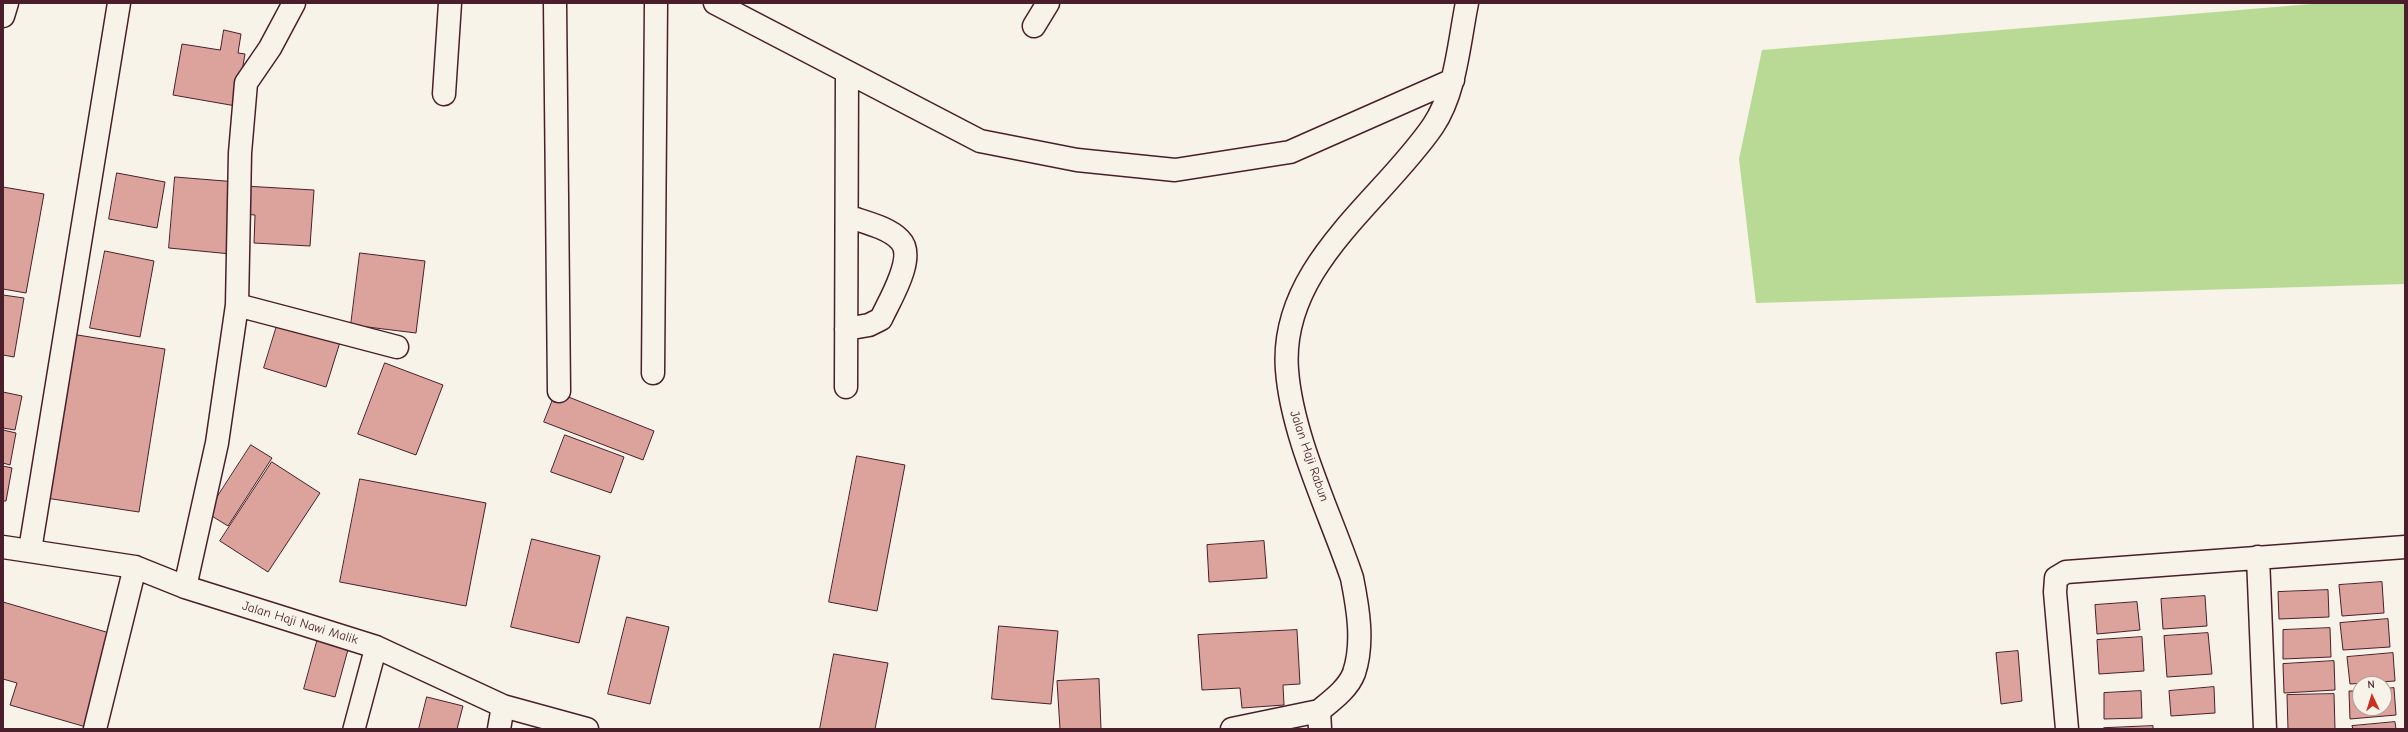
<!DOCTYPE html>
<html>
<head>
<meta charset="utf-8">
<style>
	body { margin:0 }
	#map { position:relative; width:2408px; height:732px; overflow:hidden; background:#f7f3e8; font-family:"Comic Neue",sans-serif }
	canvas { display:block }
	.frame { position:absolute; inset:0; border:4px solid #4a1f2b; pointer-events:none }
	.north { position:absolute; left:2352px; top:676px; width:40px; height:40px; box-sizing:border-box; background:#f7f3e8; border:1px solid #b29e9c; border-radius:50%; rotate:356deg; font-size:11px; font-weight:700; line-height:16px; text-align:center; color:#4a1f2b }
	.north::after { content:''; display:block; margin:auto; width:14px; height:18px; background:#c8321e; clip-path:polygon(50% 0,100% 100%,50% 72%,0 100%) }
</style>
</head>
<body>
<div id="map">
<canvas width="2408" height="732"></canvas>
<div class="frame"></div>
<div class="north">N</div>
</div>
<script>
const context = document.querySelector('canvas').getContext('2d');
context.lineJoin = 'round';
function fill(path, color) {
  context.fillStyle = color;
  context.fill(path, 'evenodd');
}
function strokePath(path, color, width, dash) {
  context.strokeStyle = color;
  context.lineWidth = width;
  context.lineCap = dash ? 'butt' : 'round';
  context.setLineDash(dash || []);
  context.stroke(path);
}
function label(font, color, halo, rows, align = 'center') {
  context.font = font + ' "Comic Neue",sans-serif';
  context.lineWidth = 3;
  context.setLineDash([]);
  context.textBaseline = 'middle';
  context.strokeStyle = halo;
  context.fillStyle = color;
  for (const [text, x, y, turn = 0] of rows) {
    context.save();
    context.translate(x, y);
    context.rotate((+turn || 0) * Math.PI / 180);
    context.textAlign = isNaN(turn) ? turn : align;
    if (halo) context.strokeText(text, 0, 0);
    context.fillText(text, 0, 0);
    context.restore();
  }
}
const green = new Path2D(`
	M2323,3H2405V284L1756,303L1739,159L1762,50Z`);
const building = new Path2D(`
	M224,30L241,34L238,53L245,54L236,106L173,95L182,44L220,50Z
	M117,173L165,182L157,228L109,219Z
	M175,177L237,182L231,254L169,248Z
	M244,186L314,190L310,246L254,243L255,215L242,214Z
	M3,187L44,194L26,293L3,289Z
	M105,251L154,261L140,337L90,328Z
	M360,253L425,261L416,333L351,325Z
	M3,295L24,298L14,357L3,355Z
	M279,319L341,339L326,387L264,368Z
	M65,333L165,349L139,512L39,497Z
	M385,363L443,385L416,455L358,434Z
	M3,392L22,396L15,430L3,428Z
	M556,392L654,431L643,460L544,422Z
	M3,430L16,433L10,465L3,463Z
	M565,435L624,457L611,493L551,472Z
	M251,445L272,458L228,526L207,513Z
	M857,456L905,465L877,611L829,602Z
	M272,462L320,493L268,572L220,541Z
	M3,466L12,468L6,501H3Z
	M360,479L486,503L466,606L340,582Z
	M532,539L600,556L579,643L511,627Z
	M1264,541L1267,578L1209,582L1207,545Z
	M2382,582L2384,613L2342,616L2339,585Z
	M2328,590L2329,617L2279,619L2278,592Z
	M2205,596L2207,626L2163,629L2161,599Z
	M3,602L113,634L86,727L10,705L17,683L3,679Z
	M2137,602L2140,630L2097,634L2095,605Z
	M627,617L669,627L650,704L608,694Z
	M2388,619L2390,647L2343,650L2340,623Z
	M999,626L1058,631L1051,704L992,699Z
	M2330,628L2331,657L2283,659V630Z
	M1297,630L1300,684L1283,685L1284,705L1242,708L1240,688L1202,690L1198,635Z
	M2208,633L2212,674L2167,677L2164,636Z
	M2142,637L2144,671L2099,674L2097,640Z
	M318,638L349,646L335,697L304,689Z
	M2018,651L2022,701L2001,704L1996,653Z
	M2393,653L2395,681L2350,684L2347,657Z
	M834,654L888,663L875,729H820Z
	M2334,661L2335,690L2284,693L2283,664Z
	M1099,679L1101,729H1060L1057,681Z
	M2214,687L2215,713L2171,716L2169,691Z
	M2394,688L2396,715L2350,719L2349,691H2360V708H2384V689Z
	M2141,691L2142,718L2104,719V693Z
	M2334,694L2335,729H2288L2287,695Z
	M427,697L463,706L457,729H419Z
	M2395,722L2396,729H2353L2352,726Z
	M2153,726V729H2105L2104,728Z`);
const service = new Path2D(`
	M354,729L376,647`);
const minor = new Path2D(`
	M555,3L559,391
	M715,3L980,141L1077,160L1175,170L1290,152L1453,80
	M3,16L7,3
	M1034,26L1048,3
	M444,94L450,3
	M237,305L397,347
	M846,329L869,325L881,319C889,301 917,257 900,240C888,227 863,222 847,216
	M653,373L656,3
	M846,387L847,72
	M3,547L135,567L185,587L376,647L503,706L587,729
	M30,550L119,3
	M2258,557L2265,729
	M185,587L217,443L237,305L240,153L246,83L270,48L294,3
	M95,729L135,567
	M499,729L503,706
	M1232,729L1319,711
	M1320,729L1319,711C1331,701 1348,689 1354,673C1364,643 1358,608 1352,578C1330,513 1292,437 1287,370C1279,267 1381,202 1433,126C1456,92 1459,42 1467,3
	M2067,729L2055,592L2056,578L2066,572L2405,547`);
const streetNames = [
	["Jalan Haji Rabun",1309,456,71],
	["Jalan Haji Nawi Malik",300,623,17]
];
fill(green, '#b8da94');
fill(building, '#dca29c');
strokePath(building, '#4a1f2b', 1);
strokePath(service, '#4a1f2b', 24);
strokePath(minor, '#4a1f2b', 25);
strokePath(service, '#f7f3e8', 21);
strokePath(minor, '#f7f3e8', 22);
label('13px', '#4a1f2b', '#f7f3e8', streetNames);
</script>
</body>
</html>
